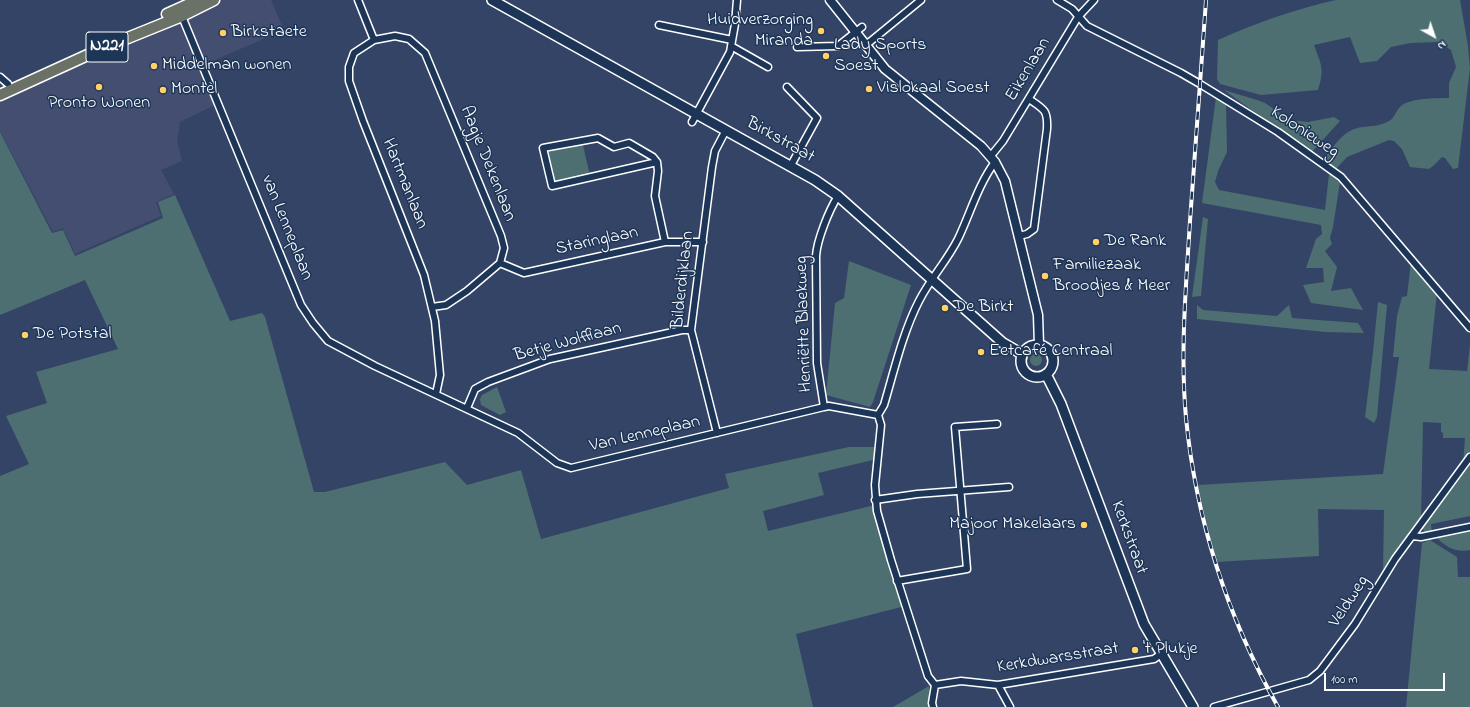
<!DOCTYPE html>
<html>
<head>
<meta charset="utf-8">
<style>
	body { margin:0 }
	#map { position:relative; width:1470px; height:707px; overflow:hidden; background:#344466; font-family:"Indie Flower",sans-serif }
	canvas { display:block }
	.north { position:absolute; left:1414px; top:16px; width:40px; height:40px; -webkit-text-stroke:3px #1d3557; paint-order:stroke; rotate:140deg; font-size:11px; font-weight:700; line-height:16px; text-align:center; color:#fff }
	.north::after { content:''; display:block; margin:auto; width:14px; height:18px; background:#fff; clip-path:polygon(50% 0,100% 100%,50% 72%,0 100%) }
	.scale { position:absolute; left:1324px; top:673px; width:121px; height:18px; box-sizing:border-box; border:2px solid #fff; border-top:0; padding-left:5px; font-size:12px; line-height:14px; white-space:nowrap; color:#fff; -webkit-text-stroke:3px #1d3557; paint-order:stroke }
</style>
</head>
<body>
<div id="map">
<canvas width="1470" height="707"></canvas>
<div class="north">N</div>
<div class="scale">100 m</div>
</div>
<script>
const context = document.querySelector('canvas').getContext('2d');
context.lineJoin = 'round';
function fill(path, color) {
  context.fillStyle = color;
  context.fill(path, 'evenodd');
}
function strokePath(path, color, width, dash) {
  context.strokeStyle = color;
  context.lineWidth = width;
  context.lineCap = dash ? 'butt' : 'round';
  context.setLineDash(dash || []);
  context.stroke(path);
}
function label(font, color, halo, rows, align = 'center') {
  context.font = font + ' "Indie Flower",sans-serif';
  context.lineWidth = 3;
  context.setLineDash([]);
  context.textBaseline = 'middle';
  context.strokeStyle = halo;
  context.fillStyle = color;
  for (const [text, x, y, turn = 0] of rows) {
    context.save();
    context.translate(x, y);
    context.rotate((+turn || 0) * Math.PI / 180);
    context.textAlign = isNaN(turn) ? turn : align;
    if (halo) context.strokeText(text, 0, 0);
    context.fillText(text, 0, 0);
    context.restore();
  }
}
const built = new Path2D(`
	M219,0H271L284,30L201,66L217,104L180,122L177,142L182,161L161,170L174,194L156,202L161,216L75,254L63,228L53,232L0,131V99Z`);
const green = new Path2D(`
	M1336,0H1460L1468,46L1470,68L1458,168L1453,169L1445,158L1442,157L1433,166L1429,169L1410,167L1402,149L1394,141L1389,140L1347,157L1335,170L1323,161C1334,146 1343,129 1363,127C1371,126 1380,126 1387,122C1395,119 1395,111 1401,106C1411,98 1436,98 1449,98V83L1456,67L1451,50L1438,42L1410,43L1391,47L1377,61L1360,63L1350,37L1314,45C1321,65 1325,68 1318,90L1261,95L1220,84L1217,79L1218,40C1256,23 1295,9 1336,0Z
	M1224,90L1257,100L1265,103L1290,120L1308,122L1334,117L1340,121L1311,153Z
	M1216,97L1226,104L1227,152L1218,171L1215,182L1219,190L1325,210L1329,174L1340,182L1333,227L1330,238L1332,244L1325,251L1337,267L1331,291L1351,288L1363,310L1311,303L1303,285L1324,282L1323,268H1306L1316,239L1322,234L1321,225L1202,203Z
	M0,132L52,233L63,230L75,256L163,218L158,202L175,195L230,321L262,313L265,317L314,492H325L445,462L467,485L521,470L541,539L729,488L725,474L849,447H875L877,459L818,473L824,495L763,511L768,531L875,505L905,606L796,634L813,707H0V476L29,464L6,416L47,403L36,372L118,349L85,280L0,315Z
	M582,141L590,176L554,183L546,150Z
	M1203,217L1208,219L1201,296L1192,297Z
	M849,261L911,285L873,402L870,407L826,395L835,303L844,298Z
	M1411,262L1437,292L1429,369L1467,371L1470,345V454L1463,465L1465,438H1443V433L1441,432V423L1423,422L1421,520L1383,574L1384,510L1318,509L1319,556L1216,562L1206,522L1198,485L1383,474L1399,357H1393L1397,316L1402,297L1407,296Z
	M1378,302L1387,305L1377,417L1374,423L1365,417L1373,352Z
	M1197,305L1203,310L1277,316L1289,305L1292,318L1358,323L1364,333L1325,332L1197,319Z
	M1030 360a6 6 0 1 1 12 0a6 6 0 1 1-12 0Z
	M497,387L506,412L500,415L481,405L480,399L482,395Z
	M1470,464V516L1431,524L1432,532H1425L1422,528L1423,524Z
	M1470,531V550C1456,553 1446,547 1437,538Z
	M1430,540L1457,557L1458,577H1470V707H1406L1422,543Z
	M929,686V707H893Z`);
const minor = new Path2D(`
	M358,0L374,40
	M1057,0L1072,9L1087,26L1181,73L1200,84L1278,132L1341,177L1470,328
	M181,14L301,305L313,323L328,341L375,366L518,433L557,463L571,468L824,407L829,406L878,415
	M659,25L732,40
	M866,45L921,0
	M731,46L768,67
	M797,47L838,46L862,27
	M0,77L8,84
	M787,87L817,118L790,167
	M692,122L730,52L735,24L737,0
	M990,157L1003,141L1078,17L1094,0
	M657,162L653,157L629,143L614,147L598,138L543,148L552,186L657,162L658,171L655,196L665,242
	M1019,236L1027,234L1034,229L1047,129C1048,110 1044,109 1029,99
	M500,263L524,273L665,242H703
	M432,307L446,305L467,291L500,263L504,248L501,236L425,53L409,39L395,36L374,40L354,53L349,67V81L363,121L424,275L435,321L440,375L436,394
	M824,407L817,363L816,256C817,240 829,210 838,196
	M467,408L475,389L488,382L550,359L682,330H691
	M717,433L691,330L712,167L715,151L726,130
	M875,500L917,494L1009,487
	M1412,536L1421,537L1470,527
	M897,581L967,569L955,427L997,424
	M935,685L961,681L998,685L1154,659L1161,654
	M998,685L1010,707
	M933,707L932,703L935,685L928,676L891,560L877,511L875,485L881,425L878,415L884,405C894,371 903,332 919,301C930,279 947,261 958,239C970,214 978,185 995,162
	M1214,707L1309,680L1320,671L1355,624L1395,559L1470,457`);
const tertiary = new Path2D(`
	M830,0L885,69L981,146L995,162L1005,181L1038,315L1039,345`);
const secondary = new Path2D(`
	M492,0L815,180L838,196L1003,343L1022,354
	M1021 361a16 16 0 1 1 32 0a16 16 0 1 1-32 0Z
	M1046,374L1061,404L1144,624L1193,707`);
const primary = new Path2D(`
	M167,14L198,0
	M0,95L103,48L182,16L214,0`);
const rail = new Path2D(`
	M1206,0C1201,74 1195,148 1190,221C1186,287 1180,352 1186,418C1196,519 1228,618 1278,707`);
const markers = [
	[821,31,4,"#ffd166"],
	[223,33,4,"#ffd166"],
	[826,56,4,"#ffd166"],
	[154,66,4,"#ffd166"],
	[99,87,4,"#ffd166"],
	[869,89,4,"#ffd166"],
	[163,90,4,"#ffd166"],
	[1096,242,4,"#ffd166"],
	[1045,276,4,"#ffd166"],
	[945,308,4,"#ffd166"],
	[25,335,4,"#ffd166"],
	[981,352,4,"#ffd166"],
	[1084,525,4,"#ffd166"],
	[1135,650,4,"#ffd166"]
];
const shields = [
	[107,47,42]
];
const shieldNames = [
	["N221",107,47]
];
const poiNames = [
	["Huidverzorging",813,21,"right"],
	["Miranda",813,42,"right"],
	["Birkstaete",231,33],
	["Lady Sports",834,46],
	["Soest",834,67],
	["Middelman wonen",162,66],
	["Vislokaal Soest",877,89],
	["Montèl",171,90],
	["Pronto Wonen",99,104,"center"],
	["De Rank",1104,242],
	["Familiezaak",1053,266],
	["Broodjes & Meer",1053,287],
	["De Birkt",953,308],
	["De Potstal",33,335],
	["Eetcafé Centraal",989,352],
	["Majoor Makelaars",1076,525,"right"],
	["'t Plukje",1143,650]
];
const streetNames = [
	["Eikenlaan",1029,70,-59],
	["Kolonieweg",1304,133,34],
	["Birkstraat",780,141,29],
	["Aagje Dekenlaan",487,164,68],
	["Hartmanlaan",404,184,68],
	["van Lenneplaan",286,228,68],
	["Staringlaan",597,242,-12],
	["Bilderdijklaan",684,280,-84],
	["Henriëtte Blaekweg",805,324,-92],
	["Betje Wolfflaan",568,343,-15],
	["Van Lenneplaan",645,435,-13],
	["Kerkstraat",1128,538,70],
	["Veldweg",1350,602,-57],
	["Kerkdwarsstraat",1058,659,-9]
];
fill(built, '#444e71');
fill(green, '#4d6f71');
strokePath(minor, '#fff', 9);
strokePath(tertiary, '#fff', 11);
strokePath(secondary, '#fff', 12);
strokePath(primary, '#fff', 13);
strokePath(minor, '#1d3557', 6);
strokePath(tertiary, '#1d3557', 8);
strokePath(secondary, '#1d3557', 9);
strokePath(primary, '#6a7166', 10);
strokePath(rail, '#fff', 4);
strokePath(rail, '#1d3557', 2.5, [8]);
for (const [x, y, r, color] of markers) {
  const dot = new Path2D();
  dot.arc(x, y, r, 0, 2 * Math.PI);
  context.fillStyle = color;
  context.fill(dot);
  strokePath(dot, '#1d3557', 1.5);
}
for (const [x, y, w] of shields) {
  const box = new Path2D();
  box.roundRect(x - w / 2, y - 15, w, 30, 3);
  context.fillStyle = '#1d3557';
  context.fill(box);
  strokePath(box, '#fff', 1);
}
label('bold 17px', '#fff', null, shieldNames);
label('18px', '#fff', '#1d3557', poiNames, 'left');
label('18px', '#fff', '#1d3557', streetNames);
</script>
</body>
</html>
